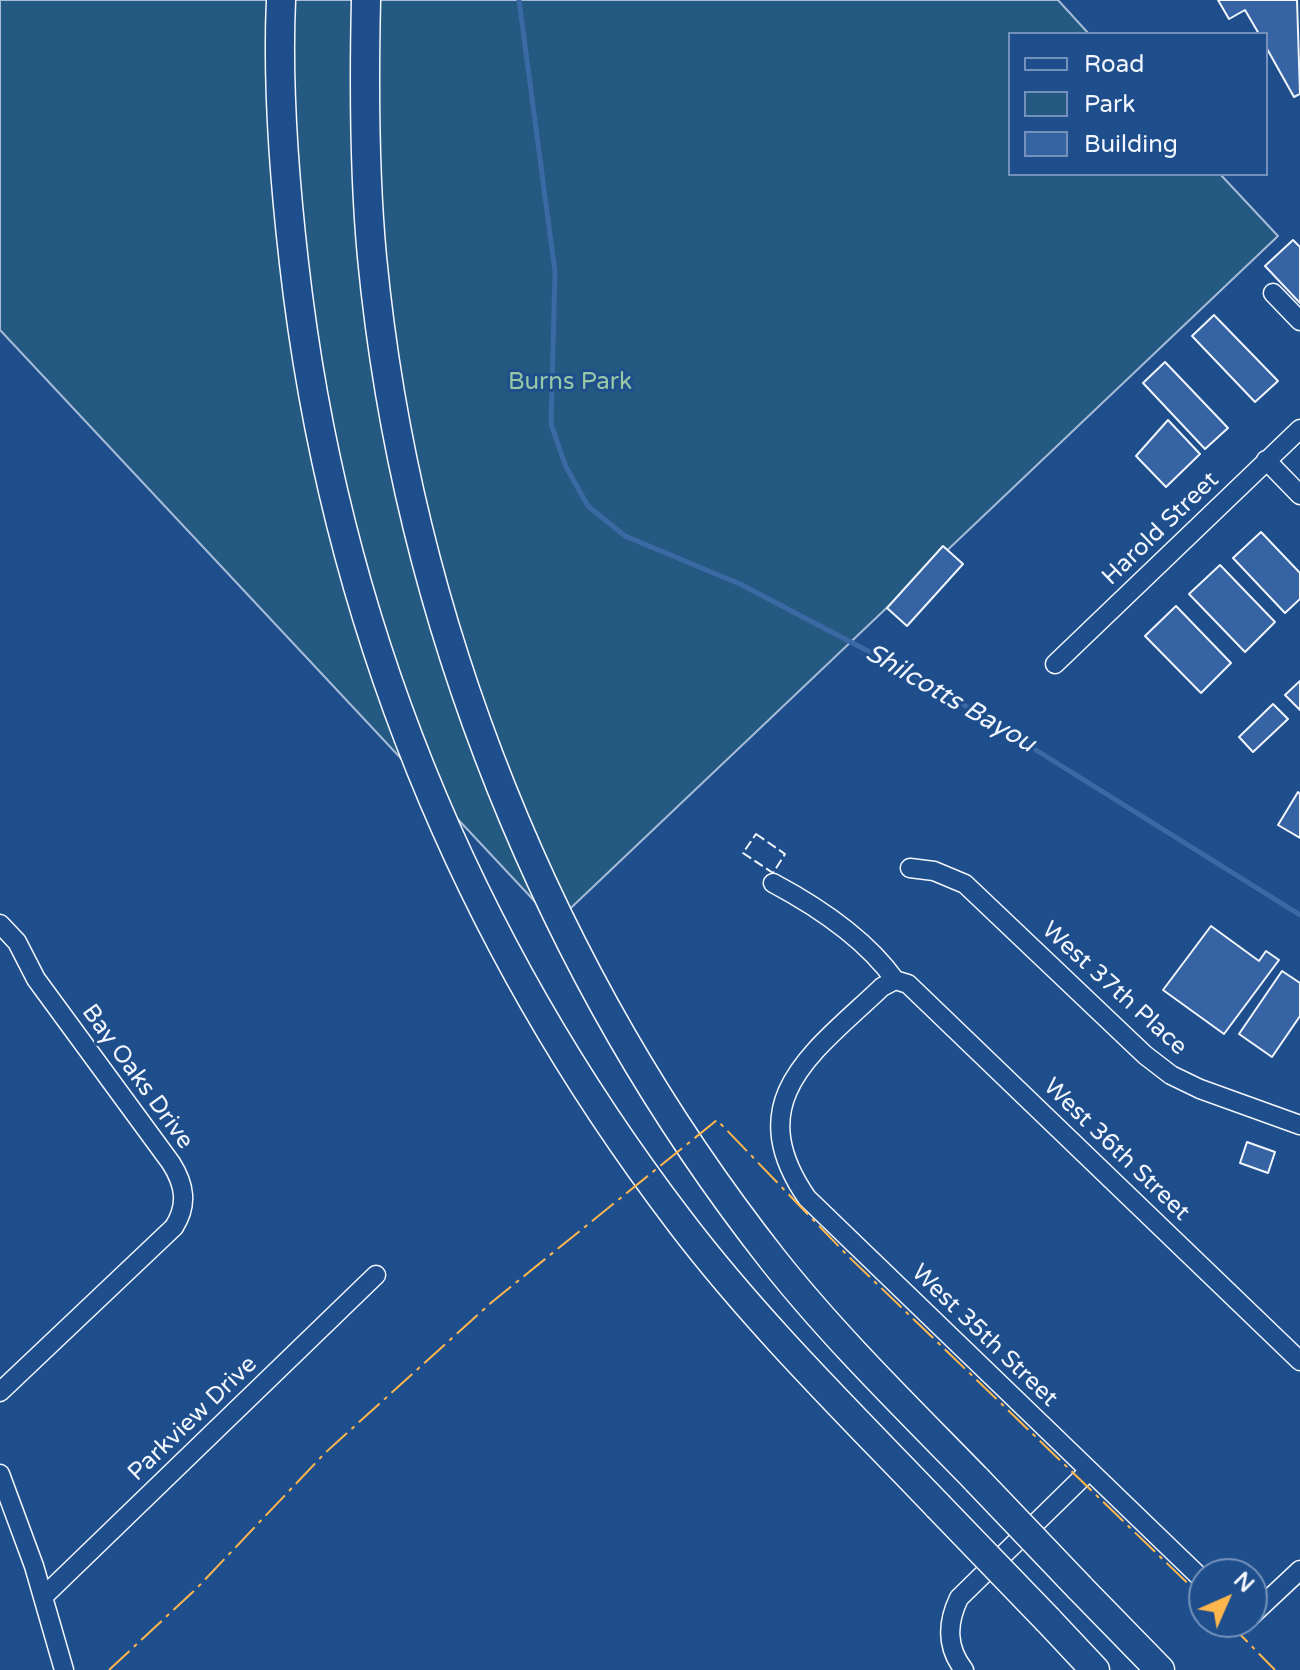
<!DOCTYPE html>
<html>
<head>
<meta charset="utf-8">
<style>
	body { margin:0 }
	#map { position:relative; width:1300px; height:1670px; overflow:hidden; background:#1f4e8c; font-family:"Varela Round",sans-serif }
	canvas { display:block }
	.legend { position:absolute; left:1008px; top:32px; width:260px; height:144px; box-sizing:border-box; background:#1f4e8c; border:2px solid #7391ba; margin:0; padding:10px 14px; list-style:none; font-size:24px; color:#f2f6ff }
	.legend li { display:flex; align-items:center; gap:16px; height:40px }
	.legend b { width:40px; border:2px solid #7391ba }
	.north { position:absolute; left:1188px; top:1558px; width:80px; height:80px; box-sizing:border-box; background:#1f4e8c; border:2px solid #7391ba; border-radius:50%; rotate:45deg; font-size:22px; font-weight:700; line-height:32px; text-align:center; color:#f2f6ff }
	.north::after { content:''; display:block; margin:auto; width:28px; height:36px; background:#ffb74d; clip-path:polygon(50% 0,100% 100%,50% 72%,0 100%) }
</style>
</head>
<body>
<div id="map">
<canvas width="1300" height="1670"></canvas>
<ul class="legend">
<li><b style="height:10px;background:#1f4e8c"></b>Road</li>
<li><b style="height:22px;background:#245a82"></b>Park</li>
<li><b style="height:22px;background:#3563a3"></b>Building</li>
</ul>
<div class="north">N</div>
</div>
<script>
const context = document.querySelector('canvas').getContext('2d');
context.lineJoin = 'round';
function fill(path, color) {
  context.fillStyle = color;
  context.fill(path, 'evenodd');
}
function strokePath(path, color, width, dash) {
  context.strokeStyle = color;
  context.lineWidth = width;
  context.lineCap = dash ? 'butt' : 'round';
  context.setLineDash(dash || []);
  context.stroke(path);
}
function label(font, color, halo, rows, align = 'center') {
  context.font = font + ' "Varela Round",sans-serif';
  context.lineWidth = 6;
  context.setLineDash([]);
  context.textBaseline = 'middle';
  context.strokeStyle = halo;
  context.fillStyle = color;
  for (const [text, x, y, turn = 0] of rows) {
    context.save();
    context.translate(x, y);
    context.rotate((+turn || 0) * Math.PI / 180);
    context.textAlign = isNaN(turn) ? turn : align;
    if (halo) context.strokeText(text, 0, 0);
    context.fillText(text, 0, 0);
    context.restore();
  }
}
const green = new Path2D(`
	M0,0H1058L1089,34H1010V174H1220L1278,236L555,923L0,330Z`);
const stream = new Path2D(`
	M519,0L555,272L551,424L566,467L588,506L625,536L740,584L927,682L1300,915`);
const building = new Path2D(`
	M1218,0H1297L1300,94L1294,97L1266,47V34H1259L1245,10L1229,19Z
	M1293,240L1300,247V303L1265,266Z
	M1214,315L1278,381L1255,402L1192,336Z
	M1165,362L1228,428L1205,449L1143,383Z
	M1168,420L1200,454L1166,487L1136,456Z
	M1261,532L1300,573V599L1285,613L1233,558Z
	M943,546L963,564L907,626L887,608Z
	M1220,565L1275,622L1245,652L1189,594Z
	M1176,606L1231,663L1201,693L1145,636Z
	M1300,681V710L1285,695Z
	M1273,704L1288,719L1253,752L1239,737Z
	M1298,792L1300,794V838L1278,825Z
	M1211,926L1259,961L1266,951L1279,960L1224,1034L1163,990Z
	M1282,971L1300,983V1016L1272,1057L1239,1034Z
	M1247,1142L1275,1152L1268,1173L1240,1163Z`);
const minor = new Path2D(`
	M1273,293L1300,321
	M1266,460L1300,495
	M1055,664L1300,429
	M910,868L934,871L965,884L1145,1055L1171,1075L1200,1089L1300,1125
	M773,883C818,907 865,938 895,980
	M0,924L17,942L36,979L171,1163C185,1185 188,1205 174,1227L0,1392
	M895,980L882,987C814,1052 739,1099 807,1198L1204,1581
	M895,980L908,984L1300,1361
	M0,1474L34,1566L64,1670
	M43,1597L376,1275
	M1252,1615L1300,1570
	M964,1670C946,1647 947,1623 959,1598L1089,1471`);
const highway = new Path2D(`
	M281,0C277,88 284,176 294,263C334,617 464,939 681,1223C758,1324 850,1414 938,1506
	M366,0C364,86 364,172 372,257C407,621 548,974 774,1261C836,1339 908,1409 977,1480
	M1080,1588L1160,1670
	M1048,1620L1095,1670`);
const highwayBridge = new Path2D(`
	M977,1480L1080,1588
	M938,1506L1048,1620`);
const fence = new Path2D(`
	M756,834L785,854L773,873L743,853Z`);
const power = new Path2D(`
	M1228,1622L1275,1670
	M109,1670L197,1588L325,1453L492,1302L717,1120L848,1256L1204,1599`);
const parkNames = [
	["Burns Park",570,383]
];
const streetNames = [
	["Harold Street",1161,529,-44],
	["West 37th Place",1114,989,42],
	["Bay Oaks Drive",137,1077,54],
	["West 36th Street",1116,1150,44],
	["West 35th Street",984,1336,44],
	["Parkview Drive",193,1419,-44]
];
const waterNames = [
	["Shilcotts Bayou",950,699,30]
];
fill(green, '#245a82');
strokePath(green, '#a8bbd7', 2);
strokePath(stream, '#3b69a3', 5);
fill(building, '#3563a3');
strokePath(building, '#f2f6ff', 2);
strokePath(minor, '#f2f6ff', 21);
strokePath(highway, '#f2f6ff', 31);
strokePath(minor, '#1f4e8c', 18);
strokePath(highway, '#1f4e8c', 28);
strokePath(highwayBridge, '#f2f6ff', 31, []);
strokePath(highwayBridge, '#1f4e8c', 28);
strokePath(fence, '#f2f6ff', 2, [10, 4]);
strokePath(power, '#ffb74d', 2, [28, 6, 4, 6]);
label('24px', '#97c8a6', '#1f4e8c', parkNames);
label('24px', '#f2f6ff', '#1f4e8c', streetNames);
label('italic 26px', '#f2f6ff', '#1f4e8c', waterNames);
</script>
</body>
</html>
